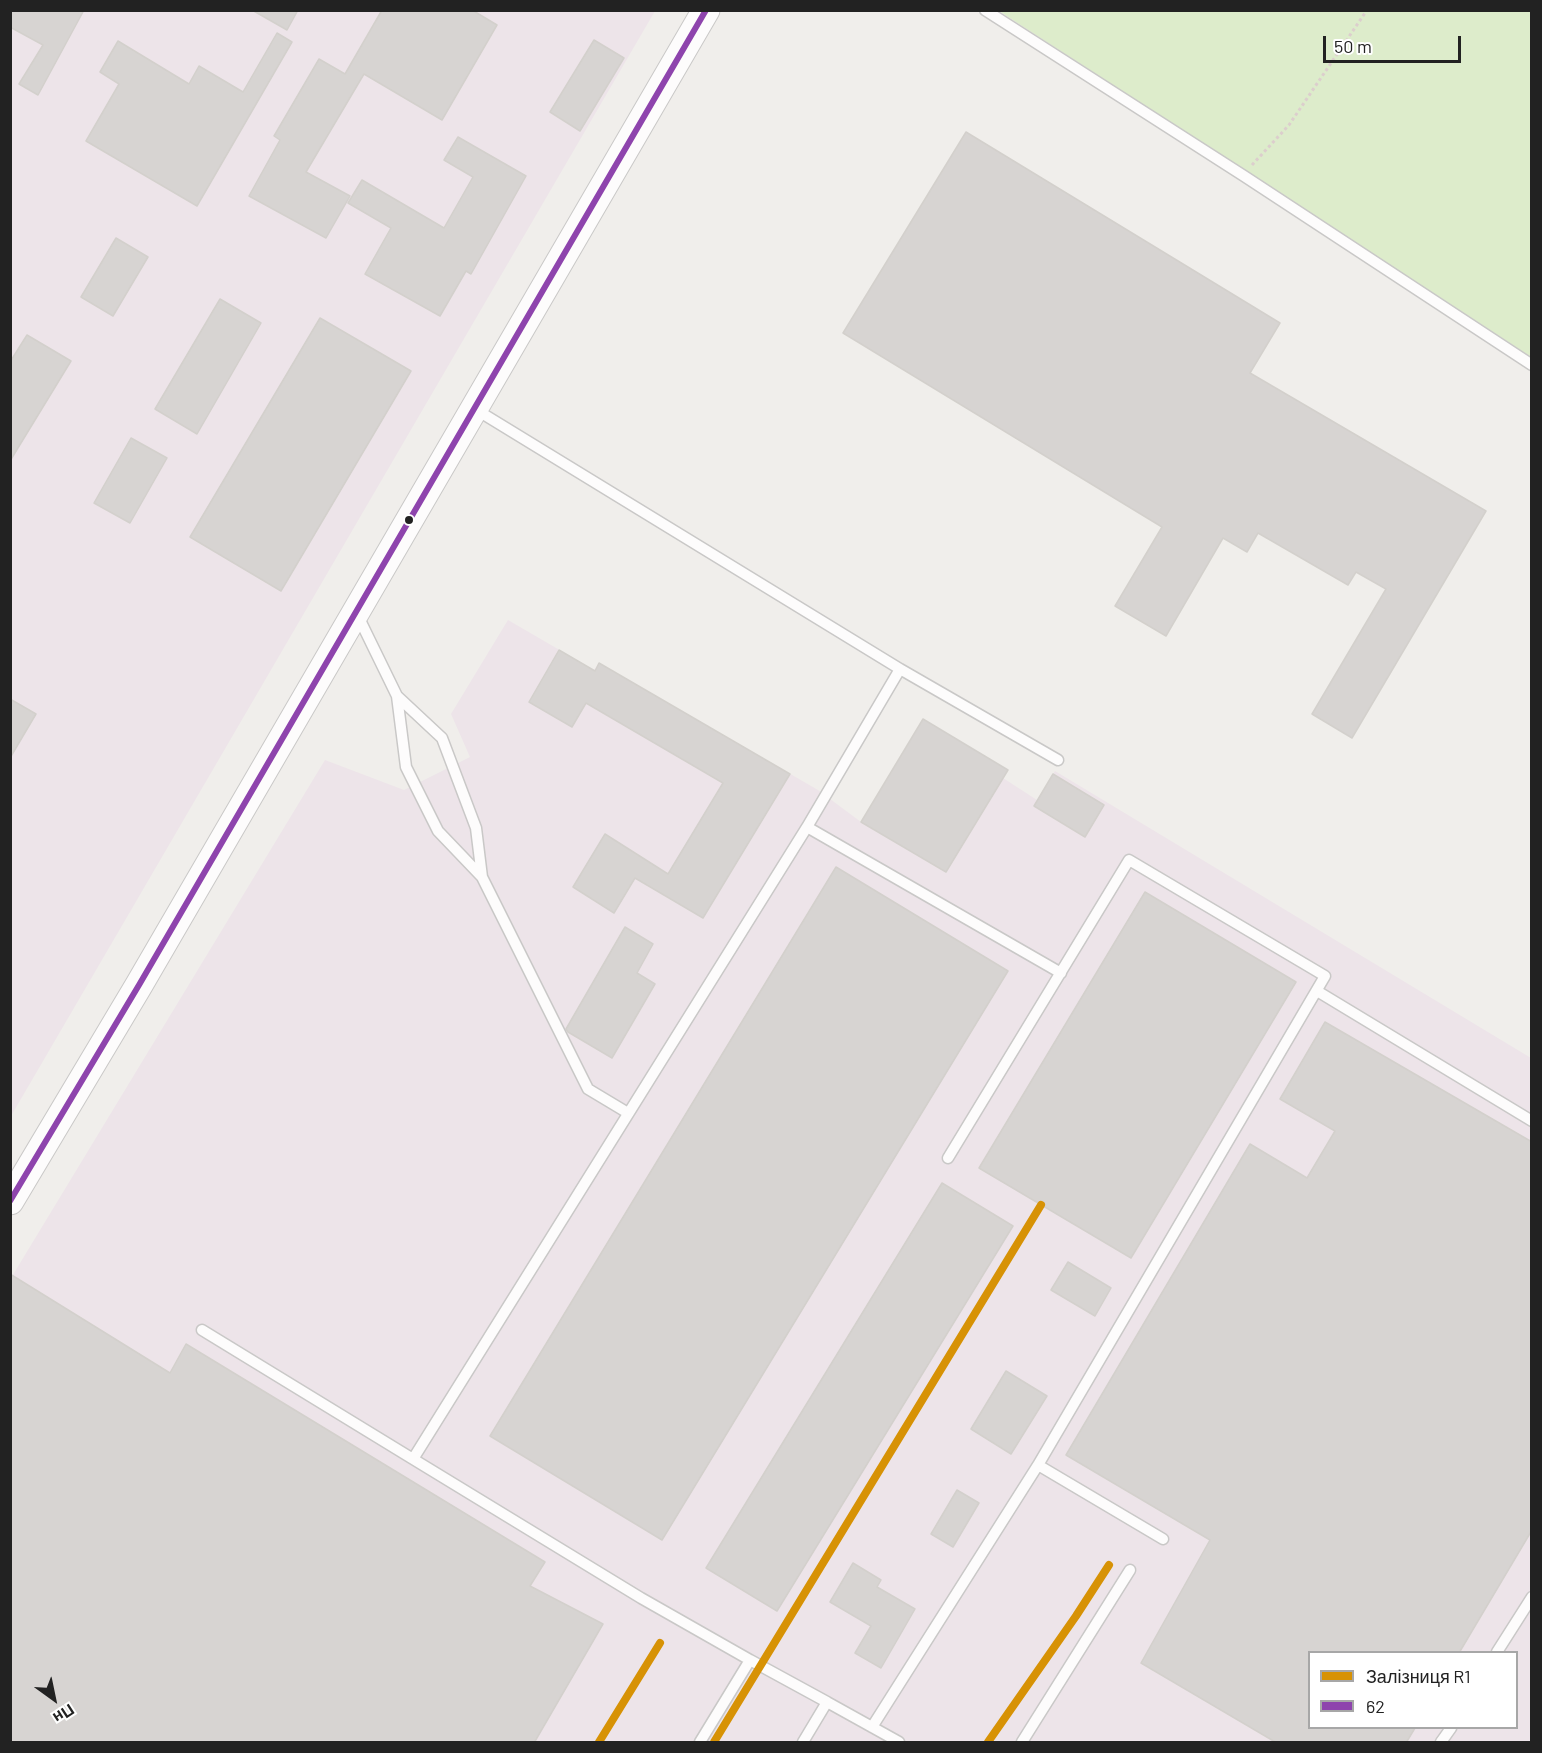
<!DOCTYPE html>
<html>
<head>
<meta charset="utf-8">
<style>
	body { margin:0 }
	#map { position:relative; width:1542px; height:1753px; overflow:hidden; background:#f0eeeb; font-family:Barlow,sans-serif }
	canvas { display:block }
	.frame { position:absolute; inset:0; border:12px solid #222; pointer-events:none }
	.legend { position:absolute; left:1308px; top:1651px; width:210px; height:78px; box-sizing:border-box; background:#fff; border:2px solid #a7a7a7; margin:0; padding:8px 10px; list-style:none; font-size:18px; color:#222 }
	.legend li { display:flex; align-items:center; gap:12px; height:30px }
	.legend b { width:30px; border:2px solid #a7a7a7 }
	.north { position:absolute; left:24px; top:1669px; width:60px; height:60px; -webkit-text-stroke:4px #fff; paint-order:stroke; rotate:147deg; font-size:16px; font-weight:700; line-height:24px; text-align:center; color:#222 }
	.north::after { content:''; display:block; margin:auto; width:21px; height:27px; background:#222; clip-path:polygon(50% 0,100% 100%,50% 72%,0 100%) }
	.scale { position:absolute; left:1323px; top:36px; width:138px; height:27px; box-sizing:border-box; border:3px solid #222; border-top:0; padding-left:8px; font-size:18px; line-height:21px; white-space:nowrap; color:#222; -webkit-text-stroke:4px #fff; paint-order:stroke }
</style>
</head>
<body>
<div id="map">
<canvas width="1542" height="1753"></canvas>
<div class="frame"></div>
<ul class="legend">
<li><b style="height:8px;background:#d79205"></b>Залізниця R1</li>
<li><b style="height:8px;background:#8e44ad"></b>62</li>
</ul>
<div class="north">Пн</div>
<div class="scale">50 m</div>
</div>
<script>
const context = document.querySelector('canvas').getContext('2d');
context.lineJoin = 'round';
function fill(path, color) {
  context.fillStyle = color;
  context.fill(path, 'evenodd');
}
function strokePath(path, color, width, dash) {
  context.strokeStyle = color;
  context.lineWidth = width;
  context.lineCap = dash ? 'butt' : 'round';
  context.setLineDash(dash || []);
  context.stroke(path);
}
const industrial = new Path2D(`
	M11,11H655L11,1116Z
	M508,620L594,670L599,663L818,790L861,822L923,719L1008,770L1003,778L1037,800L1055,771L1531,1058V1742H11V1278L325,760L404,790L470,757L451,714ZM1310,1652H1516V1728H1310Z`);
const grass = new Path2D(`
	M999,11H1531V357Z`);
const building = new Path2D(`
	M10,10H84L38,95L19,84L43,45L10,27Z
	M252,10H298L287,30Z
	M382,10H472L497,25L442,120L364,74L306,172L350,196L326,238L249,196L280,140L274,136L319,59L345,74Z
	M277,33L292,42L197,206L86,141L119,84L100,72L118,41L189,84L199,66L243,92Z
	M594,40L624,58L580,131L550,112Z
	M966,132L1280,323L1250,373L1486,511L1352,738L1312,714L1386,589L1356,572L1348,585L1258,533L1247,552L1223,538L1166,636L1115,606L1162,527L843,333Z
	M458,137L526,176L471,274L466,271L440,316L365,274L391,228L348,203L362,180L444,228L473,177L444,160Z
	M116,238L148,257L113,316L81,297Z
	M220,299L261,323L197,434L155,409Z
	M320,318L411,371L281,591L190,537Z
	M27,335L71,361L10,461V362Z
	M131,438L167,458L130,523L94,503Z
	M559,650L595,671L599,663L790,774L703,918L635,878L614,913L573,887L605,834L668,874L723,783L586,703L572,727L529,702Z
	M10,699L36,714L10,758Z
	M923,719L1008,770L946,872L861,822Z
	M1053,774L1104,805L1085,837L1034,806Z
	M836,867L1008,971L662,1540L490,1436Z
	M1145,892L1296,982L1131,1258L979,1168Z
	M625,927L653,944L637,973L655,984L612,1058L568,1032L566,1029Z
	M1325,1022L1532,1142V1530L1459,1653H1310V1728H1415L1406,1743H1277L1141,1663L1210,1540L1066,1455L1250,1144L1307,1178L1335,1131L1280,1099Z
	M942,1183L1013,1226L777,1611L706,1568Z
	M1068,1262L1111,1288L1095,1316L1051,1290Z
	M10,1274L170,1373L186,1344L545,1562L530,1586L603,1624L534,1743H10Z
	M1006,1371L1047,1396L1011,1454L971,1429Z
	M957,1490L979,1503L953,1547L931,1534Z
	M853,1563L881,1580L877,1587L915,1609L881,1668L855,1653L871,1626L830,1602Z`);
const path = new Path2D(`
	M1252,165L1289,125L1367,10`);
const service = new Path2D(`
	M985,10L1244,176L1532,365
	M475,409L900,669
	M357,614L397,696L406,767L438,831L482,877L588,1089L628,1113
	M397,696L442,738L476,828L482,877
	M1058,760L900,669L807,827L1061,973
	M1317,991L1532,1121
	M948,1158L1129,860L1325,976L1038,1465
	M202,1330L413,1459
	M1497,1652L1532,1597
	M750,1660L641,1598L413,1459L807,827
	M872,1727L1038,1465L1163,1539
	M700,1742L750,1660L827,1702
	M803,1742L827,1702L899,1742
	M1022,1742L1130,1570
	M1441,1742L1451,1728`);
const tertiary = new Path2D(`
	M10,1201L139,985L706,10`);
const bus1 = new Path2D(`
	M10,1201L139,985L706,10`);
const rail1 = new Path2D(`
	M599,1742L660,1643
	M714,1742L1041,1205
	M988,1742L1076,1616L1109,1565`);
const markers = [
	[409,520,5,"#222"]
];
fill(industrial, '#ede4e9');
fill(grass, '#ddeccb');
fill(building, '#d7d4d2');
strokePath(building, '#d3d0cc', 1.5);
strokePath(service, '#c9c8c7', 13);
strokePath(tertiary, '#c9c8c7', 29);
strokePath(path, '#dccecd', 3, [3, 3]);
strokePath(service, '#fdfcfc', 10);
strokePath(tertiary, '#fdfcfc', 27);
strokePath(bus1, '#8e44ad', 6);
strokePath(rail1, '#d79205', 8);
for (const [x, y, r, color] of markers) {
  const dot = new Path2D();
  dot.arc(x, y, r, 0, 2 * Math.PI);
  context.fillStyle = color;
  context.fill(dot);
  strokePath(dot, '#fff', 2);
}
</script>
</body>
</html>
